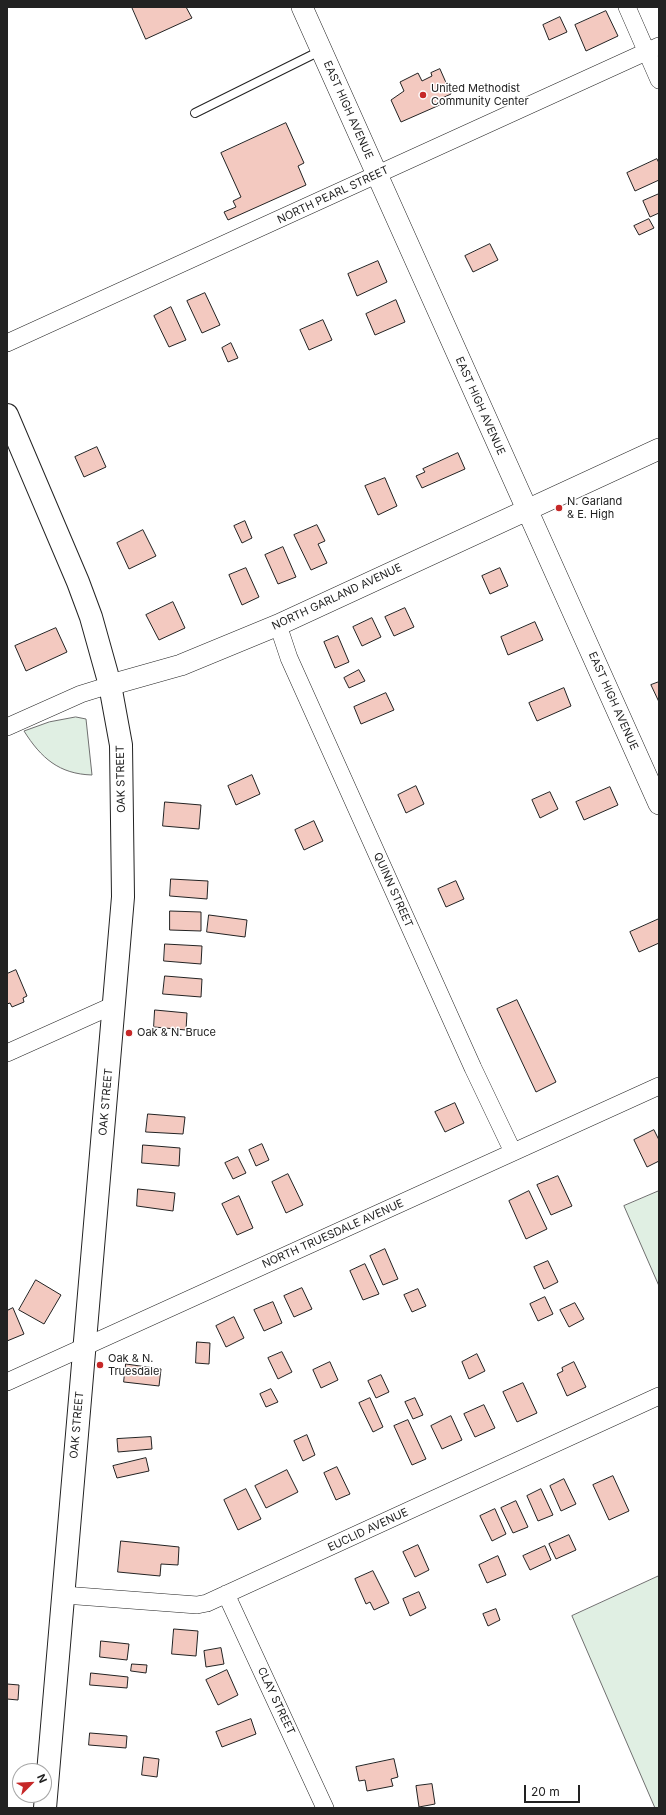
<!DOCTYPE html>
<html>
<head>
<meta charset="utf-8">
<style>
	body { margin:0 }
	#map { position:relative; width:666px; height:1815px; overflow:hidden; background:#fff; font-family:Inter,sans-serif }
	canvas { display:block }
	.frame { position:absolute; inset:0; border:8px solid #222; pointer-events:none }
	.north { position:absolute; left:12px; top:1763px; width:40px; height:40px; box-sizing:border-box; background:#fff; border:1px solid #a7a7a7; border-radius:50%; rotate:66deg; font-size:11px; font-weight:700; line-height:16px; text-align:center; color:#222 }
	.north::after { content:''; display:block; margin:auto; width:14px; height:18px; background:#c62828; clip-path:polygon(50% 0,100% 100%,50% 72%,0 100%) }
	.scale { position:absolute; left:524px; top:1785px; width:56px; height:18px; box-sizing:border-box; border:2px solid #222; border-top:0; padding-left:5px; font-size:12px; line-height:14px; white-space:nowrap; color:#222; -webkit-text-stroke:3px #fff; paint-order:stroke }
</style>
</head>
<body>
<div id="map">
<canvas width="666" height="1815"></canvas>
<div class="frame"></div>
<div class="north">N</div>
<div class="scale">20 m</div>
</div>
<script>
const context = document.querySelector('canvas').getContext('2d');
context.lineJoin = 'round';
function fill(path, color) {
  context.fillStyle = color;
  context.fill(path, 'evenodd');
}
function strokePath(path, color, width, dash) {
  context.strokeStyle = color;
  context.lineWidth = width;
  context.lineCap = dash ? 'butt' : 'round';
  context.setLineDash(dash || []);
  context.stroke(path);
}
function label(font, color, halo, rows, align = 'center') {
  context.font = font + ' Inter,sans-serif';
  context.lineWidth = 3;
  context.setLineDash([]);
  context.textBaseline = 'middle';
  context.strokeStyle = halo;
  context.fillStyle = color;
  for (const [text, x, y, turn = 0] of rows) {
    context.save();
    context.translate(x, y);
    context.rotate((+turn || 0) * Math.PI / 180);
    context.textAlign = isNaN(turn) ? turn : align;
    if (halo) context.strokeText(text, 0, 0);
    context.fillText(text, 0, 0);
    context.restore();
  }
}
const green = new Path2D(`
	M76,717L86,719L92,775C59,774 41,758 24,731L49,722Z
	M659,1191V1286L624,1206Z
	M659,1576V1808H655L572,1616Z`);
const building = new Path2D(`
	M132,7H186L192,18L146,39Z
	M606,11L618,36L586,51L575,25Z
	M560,17L567,32L549,40L543,25Z
	M440,69L451,94L440,99L442,104L401,122L391,100L404,91L400,82L418,73L422,81L432,76L431,73Z
	M286,123L304,163L298,166L306,185L228,220L224,212L236,207L233,201L241,197L221,153Z
	M657,159L659,163V180L635,191L627,173Z
	M659,194V213L650,217L643,201Z
	M649,219L654,228L639,235L634,226Z
	M490,244L498,260L473,272L465,256Z
	M378,261L387,282L357,296L348,274Z
	M205,293L220,325L202,333L187,301Z
	M396,300L405,322L375,335L366,314Z
	M171,307L186,340L169,347L154,316Z
	M323,320L332,340L309,350L300,330Z
	M231,343L238,358L228,362L222,348Z
	M97,447L106,467L84,477L75,457Z
	M458,453L465,469L422,488L416,476L425,472L423,469Z
	M385,478L397,506L378,515L365,486Z
	M245,521L252,538L242,543L234,526Z
	M317,525L325,541L318,544L327,563L311,570L294,535Z
	M143,530L156,556L129,569L117,543Z
	M283,547L296,577L278,584L265,555Z
	M246,568L259,597L242,605L229,575Z
	M500,568L508,586L490,594L482,576Z
	M173,602L185,628L159,640L146,615Z
	M405,608L414,627L394,636L385,617Z
	M372,618L381,637L362,646L353,627Z
	M535,622L543,640L508,655L501,637Z
	M56,628L67,652L26,671L15,646Z
	M338,636L349,662L335,668L324,642Z
	M359,670L365,681L349,688L344,678Z
	M659,682V702L651,685Z
	M564,688L571,706L537,721L529,703Z
	M386,693L394,710L361,724L354,707Z
	M252,775L260,794L236,805L228,786Z
	M416,786L424,804L406,813L398,795Z
	M610,787L618,805L584,820L576,802Z
	M550,792L558,809L540,818L532,800Z
	M165,802L201,805L199,829L163,826Z
	M314,821L323,841L304,850L295,830Z
	M171,879L208,881L207,899L170,896Z
	M456,881L464,899L446,907L438,889Z
	M170,911L201,912V931L170,930Z
	M209,915L247,920L245,937L207,932Z
	M659,919V943L639,952L630,932Z
	M165,944L202,946L201,964L164,961Z
	M16,970L27,996L23,998L24,1002L12,1007L10,1003L7,1004V974Z
	M165,976L202,979L201,997L163,994Z
	M517,1000L556,1082L536,1092L497,1009Z
	M155,1010L187,1013L186,1030L154,1027Z
	M455,1103L464,1123L445,1132L435,1112Z
	M148,1114L185,1117L183,1134L146,1132Z
	M654,1130L659,1140V1161L647,1167L634,1140Z
	M262,1144L269,1160L256,1166L249,1150Z
	M143,1145L180,1148L179,1166L142,1163Z
	M238,1157L246,1173L233,1179L225,1163Z
	M288,1174L303,1205L286,1213L272,1182Z
	M558,1176L572,1206L551,1215L537,1185Z
	M138,1189L175,1193L173,1211L137,1206Z
	M529,1191L547,1229L526,1239L509,1201Z
	M239,1196L253,1228L237,1235L222,1204Z
	M385,1249L398,1279L383,1285L370,1256Z
	M548,1261L558,1282L544,1289L534,1267Z
	M365,1264L379,1294L363,1300L350,1271Z
	M36,1280L61,1295L44,1324L19,1310Z
	M302,1288L312,1309L294,1317L284,1296Z
	M418,1289L426,1306L412,1312L404,1295Z
	M545,1297L553,1314L538,1321L530,1304Z
	M273,1302L282,1323L264,1331L254,1310Z
	M575,1303L584,1319L569,1327L560,1310Z
	M13,1308L24,1334L7,1341V1311Z
	M234,1317L244,1338L226,1347L216,1326Z
	M197,1342L210,1343L209,1364L196,1363Z
	M282,1352L292,1372L278,1379L268,1358Z
	M477,1354L485,1371L469,1379L462,1362Z
	M330,1362L338,1380L321,1388L313,1370Z
	M574,1362L586,1387L567,1396L557,1374L563,1371L562,1368Z
	M126,1364L161,1369L159,1386L124,1382Z
	M381,1375L389,1392L376,1398L368,1381Z
	M523,1383L537,1413L517,1422L503,1392Z
	M271,1389L278,1402L266,1407L260,1394Z
	M370,1398L383,1427L373,1432L359,1403Z
	M415,1398L423,1415L413,1419L405,1402Z
	M484,1405L495,1428L475,1437L464,1414Z
	M451,1416L462,1440L442,1449L431,1426Z
	M408,1420L426,1459L412,1465L394,1426Z
	M307,1435L315,1455L303,1461L294,1441Z
	M151,1437L152,1449L118,1452L117,1439Z
	M146,1458L149,1471L117,1478L113,1466Z
	M337,1467L350,1494L336,1500L324,1473Z
	M287,1470L298,1492L266,1508L255,1486Z
	M613,1476L629,1511L609,1520L593,1485Z
	M564,1479L576,1504L561,1511L550,1486Z
	M246,1489L261,1519L238,1530L224,1500Z
	M541,1489L553,1515L538,1521L527,1496Z
	M516,1501L528,1527L513,1533L501,1508Z
	M495,1509L506,1534L492,1541L480,1516Z
	M569,1535L576,1550L556,1559L549,1544Z
	M121,1541L179,1547L178,1565L161,1564L160,1576L118,1572Z
	M418,1545L429,1570L415,1577L403,1552Z
	M545,1546L551,1560L530,1570L523,1556Z
	M498,1556L506,1575L487,1583L479,1565Z
	M373,1571L389,1603L374,1610L370,1602L366,1604L355,1579Z
	M419,1592L426,1608L410,1616L403,1599Z
	M496,1609L500,1620L488,1626L483,1614Z
	M174,1629L198,1631L196,1656L172,1654Z
	M101,1641L129,1644L127,1660L100,1657Z
	M221,1648L224,1664L206,1667L204,1651Z
	M132,1664L147,1665L146,1673L131,1671Z
	M227,1670L238,1695L218,1705L206,1680Z
	M91,1673L128,1677L127,1688L90,1685Z
	M7,1684L19,1685L18,1700L7,1699Z
	M251,1719L256,1734L222,1747L216,1732Z
	M90,1733L127,1736L126,1748L89,1745Z
	M144,1757L159,1759L157,1777L142,1775Z
	M394,1759L398,1777L391,1779L393,1786L367,1791L365,1780L359,1781L356,1767Z
	M432,1784L435,1804L419,1807L416,1786Z`);
const service = new Path2D(`
	M195,113L320,51`);
const minor = new Path2D(`
	M627,7L659,80
	M7,343L659,46
	M278,625L289,658L473,1068L513,1152
	M7,727L81,694L110,685
	M7,1053L114,1005
	M7,1382L659,1086
	M226,1594L325,1808
	M64,1595L197,1605L207,1603L659,1396`);
const tertiary = new Path2D(`
	M302,7L659,804
	M110,685L181,665L278,625L659,449`);
const trunk = new Path2D(`
	M7,415L78,582L91,617L110,685L121,745L123,897L45,1808`);
const markers = [
	[423,95,4,"#c62828"],
	[559,508,4,"#c62828"],
	[129,1033,4,"#c62828"],
	[100,1365,4,"#c62828"]
];
const poiNames = [
	["United Methodist",431,89],
	["Community Center",431,102],
	["N. Garland",567,502],
	["& E. High",567,515],
	["Oak & N. Bruce",137,1033],
	["Oak & N.",108,1359],
	["Truesdale",108,1372]
];
const streetNames = [
	["EAST HIGH AVENUE",348,110,66],
	["NORTH PEARL STREET",333,195,-25],
	["EAST HIGH AVENUE",480,406,66],
	["NORTH GARLAND AVENUE",337,597,-25],
	["EAST HIGH AVENUE",613,701,66],
	["OAK STREET",121,779,-91],
	["QUINN STREET",393,890,66],
	["OAK STREET",106,1102,-85],
	["NORTH TRUESDALE AVENUE",333,1234,-24],
	["OAK STREET",77,1425,-85],
	["EUCLID AVENUE",368,1530,-25],
	["CLAY STREET",276,1701,65]
];
fill(green, '#e0efe3');
strokePath(green, '#6f6f6f', 1);
fill(building, '#f3c9c0');
strokePath(building, '#222', 1);
strokePath(service, '#222', 10);
strokePath(minor, '#222', 18);
strokePath(tertiary, '#222', 22);
strokePath(trunk, '#222', 24);
strokePath(service, '#fff', 8);
strokePath(minor, '#fff', 17);
strokePath(tertiary, '#fff', 21);
strokePath(trunk, '#fff', 22);
for (const [x, y, r, color] of markers) {
  const dot = new Path2D();
  dot.arc(x, y, r, 0, 2 * Math.PI);
  context.fillStyle = color;
  context.fill(dot);
  strokePath(dot, '#fff', 1.5);
}
label('11px', '#222', '#fff', poiNames, 'left');
label('11px', '#222', '#fff', streetNames);
</script>
</body>
</html>
